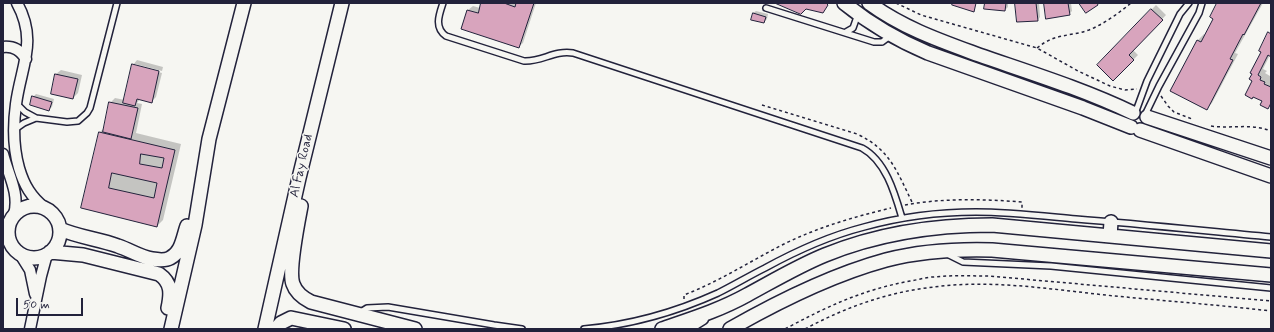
<!DOCTYPE html>
<html>
<head>
<meta charset="utf-8">
<style>
	body { margin:0 }
	#map { position:relative; width:1274px; height:332px; overflow:hidden; background:#f6f6f2; font-family:Mynerve,sans-serif }
	canvas { display:block }
	.frame { position:absolute; inset:0; border:4px solid #22223b; pointer-events:none }
	.scale { position:absolute; left:16px; top:298px; width:67px; height:18px; box-sizing:border-box; border:2px solid #22223b; border-top:0; padding-left:5px; font-size:12px; line-height:14px; white-space:nowrap; color:#22223b; -webkit-text-stroke:3px #f6f6f2; paint-order:stroke }
</style>
</head>
<body>
<div id="map">
<canvas width="1274" height="332"></canvas>
<div class="frame"></div>
<div class="scale">50 m</div>
</div>
<script>
const context = document.querySelector('canvas').getContext('2d');
context.lineJoin = 'round';
function fill(path, color) {
  context.fillStyle = color;
  context.fill(path, 'evenodd');
}
function strokePath(path, color, width, dash) {
  context.strokeStyle = color;
  context.lineWidth = width;
  context.lineCap = dash ? 'butt' : 'round';
  context.setLineDash(dash || []);
  context.stroke(path);
}
function label(font, color, halo, rows, align = 'center') {
  context.font = font + ' Mynerve,sans-serif';
  context.lineWidth = 3;
  context.setLineDash([]);
  context.textBaseline = 'middle';
  context.strokeStyle = halo;
  context.fillStyle = color;
  for (const [text, x, y, turn = 0] of rows) {
    context.save();
    context.translate(x, y);
    context.rotate((+turn || 0) * Math.PI / 180);
    context.textAlign = isNaN(turn) ? turn : align;
    if (halo) context.strokeText(text, 0, 0);
    context.fillText(text, 0, 0);
    context.restore();
  }
}
const shadow = new Path2D(`
	M482,3H536L523,43L518,47L468,10L473,6L480,8Z
	M986,3H1008V7L1005,10Z
	M1016,3H1039L1040,17L1038,20Z
	M1045,3H1071L1072,11L1069,14Z
	M1218,3H1263L1235,53L1238,54L1212,103L1206,109L1172,91L1198,40L1204,34L1205,35L1214,18Z
	M1156,5L1166,15L1133,50L1138,55L1113,80L1098,65Z
	M756,11L768,14L767,19L764,22L753,13Z
	M1271,31V56L1270,55L1263,69L1267,71L1265,73L1270,76V78H1271V104L1268,108L1263,101L1254,96L1252,98L1254,81L1262,52Z
	M137,60L163,67L162,71L135,64V66L162,73L156,97L151,102L140,99L137,103L142,104L136,133L181,144L163,220L157,226L82,208L100,132L105,127L110,103L115,98L125,100L133,65Z
	M61,70L82,75L78,93L73,98L52,93L56,74Z
	M36,94L54,99L52,107L49,109L33,97Z`);
const building = new Path2D(`
	M481,3H504L515,7L516,3H534L519,48L461,29L467,10L478,13Z
	M775,3H826L828,5L823,13L806,9L801,14Z
	M953,3H976L974,12L952,5Z
	M985,3H1006L1005,11L984,9Z
	M1015,3H1036L1038,21L1017,22Z
	M1044,3H1068L1070,15L1046,19Z
	M1079,3H1097L1098,5L1086,13Z
	M1217,3H1261L1244,35L1243,34L1230,59L1233,60L1207,110L1170,91L1197,40L1201,42L1213,19L1210,17Z
	M1151,9L1163,20L1129,55L1134,60L1113,81L1097,65Z
	M753,13L766,17L764,23L751,20Z
	M1268,32L1271,34V57L1268,55L1258,75L1261,77L1260,80L1265,82L1264,84L1271,87V103L1268,109L1260,105L1262,101L1253,97L1252,99L1245,95L1252,81L1249,79L1252,74L1250,73L1261,52L1259,51Z
	M132,64L159,71L152,103L137,99L135,106L123,103Z
	M55,74L78,79L73,99L51,94Z
	M32,96L52,102L49,111L30,105Z
	M109,102L138,108L131,139L103,132Z
	M99,132L175,150L157,227L81,208Z
	M141,154L164,158L162,168L140,164Z
	M112,173L157,183L154,198L109,188Z`);
const path = new Path2D(`
	M896,3L921,15L935,19L1037,48L1078,71L1110,86L1125,90L1137,89
	M1037,48C1055,33 1069,37 1089,30C1104,24 1119,13 1131,3
	M1161,96L1168,106L1174,112L1192,119
	M762,105L857,134C891,150 897,172 913,204
	M1211,126C1231,129 1251,123 1271,131
	M905,205C943,198 983,199 1022,202V208
	M684,299V295C718,282 749,262 782,245C816,228 853,217 891,208
	M785,329C828,306 862,290 910,281C918,280 926,277 934,277C953,275 971,276 989,276L1271,301
	M805,329C846,307 888,292 934,287C993,279 1055,290 1115,296C1167,301 1219,305 1271,311`);
const service = new Path2D(`
	M443,3C439,15 434,27 446,36L524,61C542,62 554,50 573,53L862,148C886,161 895,194 902,218
	M766,8L874,42H882L890,36
	M846,32L853,28L858,14
	M17,104L25,112L36,118L67,122L78,121L87,113L90,108L117,3
	M1136,111L1147,81L1180,14L1189,3
	M1145,115L1159,86L1199,13L1202,3
	M14,130L24,123L36,118
	M947,254L963,262L1051,266L1271,288
	M359,313L367,308L388,307L494,325L522,329
	M584,329C630,325 676,312 718,293C734,285 749,276 765,268C796,251 829,236 864,227C900,217 938,212 976,212C1009,212 1043,216 1076,219C1141,224 1206,231 1271,237`);
const minor = new Path2D(`
	M17,3C38,41 21,66 16,104C13,126 13,147 19,168C24,185 31,197 45,208
	M3,47C14,46 20,50 26,59
	M3,154C8,174 20,194 14,214
	M20,254L30,270L35,294
	M30,329L41,276L47,254
	M687,329L703,319`);
const tertiary = new Path2D(`
	M844,3C870,24 897,40 928,53L1083,108L1131,127
	M869,3C903,28 941,41 979,55C1031,73 1083,89 1133,113
	M1147,117L1271,158
	M1140,130L1271,176
	M301,206C298,222 288,271 293,284C296,293 303,298 311,302L415,329
	M8 232a26 26 0 1 1 52 0a26 26 0 1 1-52 0Z
	M60,229C78,237 99,239 118,246C130,250 140,257 152,259C158,260 165,261 170,258C182,252 183,237 187,226
	M1110,236L1111,222
	M50,252L83,255L159,274C172,283 171,294 168,308
	M171,329L195,225L209,139L244,3
	M265,329L299,178L342,3
	M276,329L281,323L291,318L344,329
	M662,329C691,319 720,310 747,295C773,281 798,266 825,255C879,233 934,225 992,225L1271,251
	M730,329C779,301 831,275 886,260C921,251 957,249 992,250L1271,275`);
const streetNames = [
	["Al Fay Road",302,166,-77]
];
fill(shadow, '#0003');
fill(building, '#d8a4bd');
strokePath(building, '#22223b', 1);
strokePath(service, '#22223b', 8);
strokePath(minor, '#22223b', 13);
strokePath(tertiary, '#22223b', 16);
strokePath(path, '#22223b', 1.5, [3, 3]);
strokePath(service, '#f6f6f2', 5);
strokePath(minor, '#f6f6f2', 10);
strokePath(tertiary, '#f6f6f2', 13);
label('13px', '#22223b', '#f6f6f2', streetNames);
</script>
</body>
</html>
